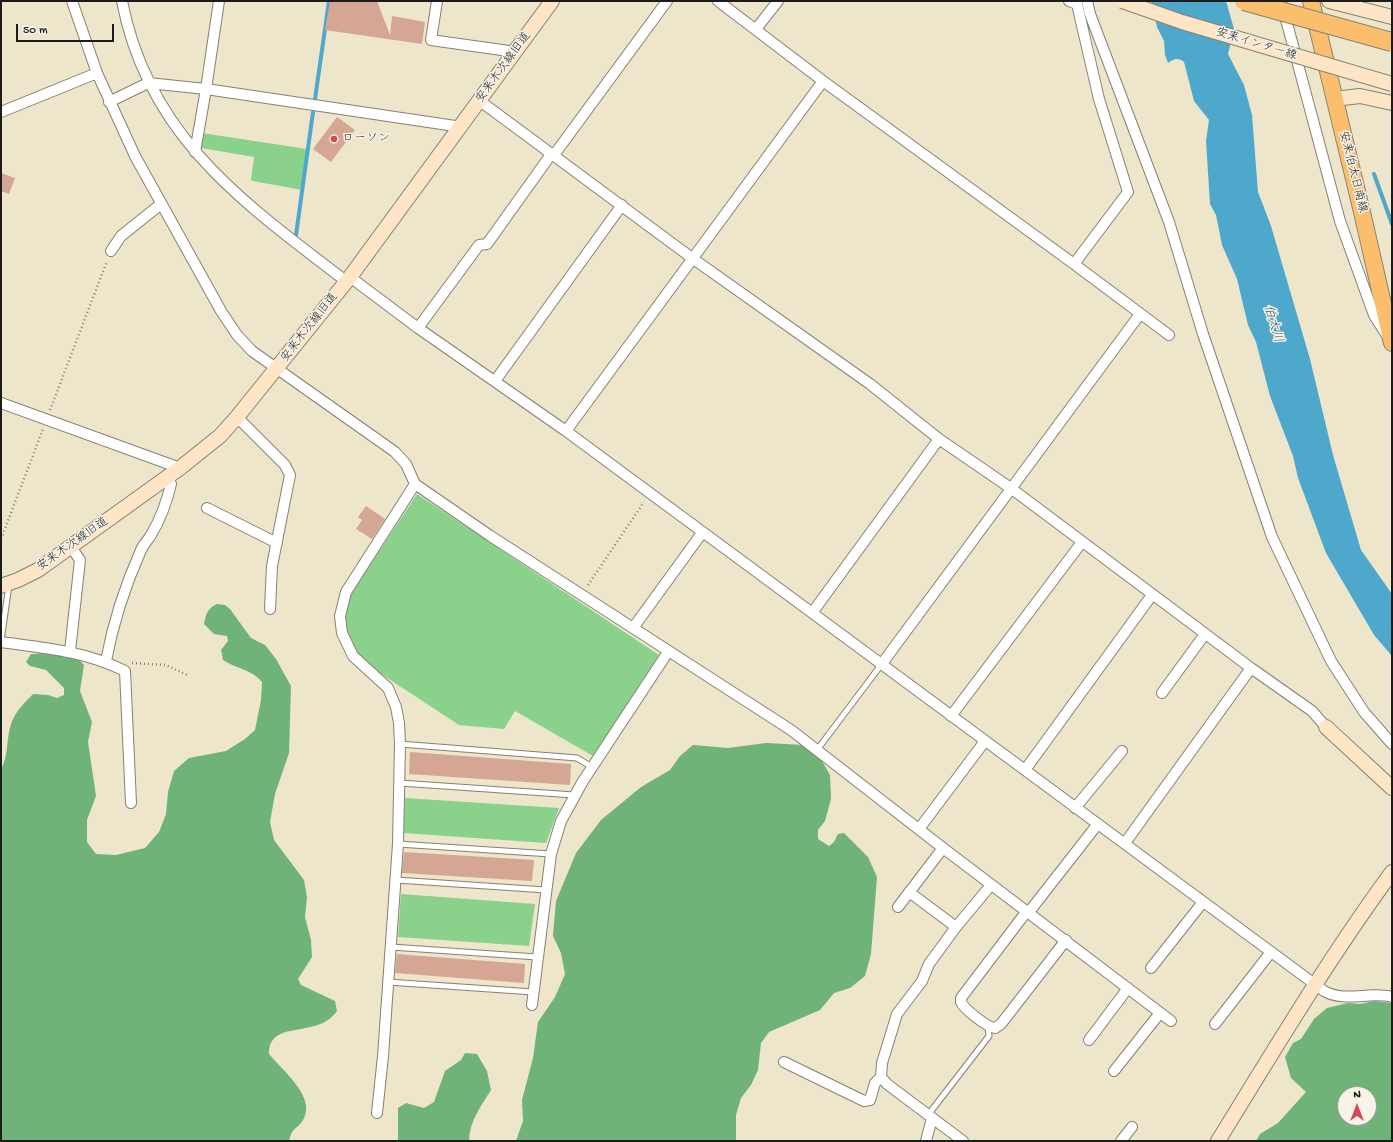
<!DOCTYPE html>
<html>
<head>
<meta charset="utf-8">
<style>
	body { margin:0 }
	#map { position:relative; width:1393px; height:1142px; overflow:hidden; background:#eee6ca; font-family:"Gochi Hand",sans-serif }
	canvas { display:block }
	.frame { position:absolute; inset:0; border:2px solid #1c1c1c; pointer-events:none }
	.north { position:absolute; left:1337px; top:1086px; width:40px; height:40px; box-sizing:border-box; background:#f7f3e8; border:1px solid #9f9d96; border-radius:50%; rotate:0deg; font-size:11px; font-weight:700; line-height:16px; text-align:center; color:#1c1c1c }
	.north::after { content:''; display:block; margin:auto; width:14px; height:18px; background:#d1495b; clip-path:polygon(50% 0,100% 100%,50% 72%,0 100%) }
	.scale { position:absolute; left:16px; top:24px; width:98px; height:18px; box-sizing:border-box; border:2px solid #1c1c1c; border-top:0; padding-left:5px; font-size:12px; line-height:14px; white-space:nowrap; color:#1c1c1c; -webkit-text-stroke:3px #f7f3e8; paint-order:stroke }
</style>
</head>
<body>
<div id="map">
<canvas width="1393" height="1142"></canvas>
<div class="frame"></div>
<div class="north">N</div>
<div class="scale">50 m</div>
</div>
<script>
const context = document.querySelector('canvas').getContext('2d');
context.lineJoin = 'round';
function fill(path, color) {
  context.fillStyle = color;
  context.fill(path, 'evenodd');
}
function strokePath(path, color, width, dash) {
  context.strokeStyle = color;
  context.lineWidth = width;
  context.lineCap = dash ? 'butt' : 'round';
  context.setLineDash(dash || []);
  context.stroke(path);
}
function label(font, color, halo, rows, align = 'center') {
  context.font = font + ' "Gochi Hand","Klee One",sans-serif';
  context.lineWidth = 3;
  context.setLineDash([]);
  context.textBaseline = 'middle';
  context.strokeStyle = halo;
  context.fillStyle = color;
  for (const [text, x, y, turn = 0] of rows) {
    context.save();
    context.translate(x, y);
    context.rotate((+turn || 0) * Math.PI / 180);
    context.textAlign = isNaN(turn) ? turn : align;
    if (halo) context.strokeText(text, 0, 0);
    context.fillText(text, 0, 0);
    context.restore();
  }
}
const green = new Path2D(`
	M202,133L307,149L302,190L253,181L251,180L254,157L201,148Z
	M417,494L659,655L593,756L515,711L504,729L459,725L360,660L344,631L346,607L353,591Z
	M405,798L559,808L546,843L403,833Z
	M401,894L535,904L529,946L398,937Z`);
const forest = new Path2D(`
	M217,604L225,605L230,609L251,638L265,645L276,659L291,686L289,753L275,794L270,822L274,840L304,880L307,897L305,917L311,940L312,957L298,979L301,985L335,1001L337,1011C317,1040 269,1018 269,1054C282,1070 315,1096 304,1118C299,1129 292,1126 289,1141H1V770C9,753 6,740 11,724C15,712 24,703 33,694L48,695L57,698L64,695V688L46,670L30,666L26,662L31,654L50,653L76,656L84,665L80,691L92,722L88,742L96,796L87,820V842L96,854L116,855L145,848L159,832L166,814L168,792L174,771L189,758L226,751L245,739L255,730L261,700L262,682C251,669 237,669 223,660L221,650L228,641L227,636L214,634L204,624C206,613 208,608 217,604Z
	M766,743L804,745L818,754L830,775L831,799L825,821L818,830V839L829,846L834,842L838,834L844,833L868,857L877,877L871,954L865,976L850,988L834,993L820,1010L769,1032L761,1043L758,1070L751,1085L741,1098L736,1115V1141H516L523,1121L522,1100L533,1058L538,1022L555,997L565,974L561,953L553,936L556,901L576,853L601,820L641,787L670,770L680,756L693,745L728,748Z
	M1374,1001L1392,1003V1141H1256L1260,1134L1278,1123L1306,1092L1291,1078L1285,1057L1293,1043L1301,1039L1314,1019L1327,1008L1348,1003L1360,1004ZM1345,1094H1369V1118H1345Z
	M465,1053L477,1054L487,1071L491,1090C481,1106 469,1122 469,1141H398V1108L406,1103L424,1108L434,1102L445,1071L461,1060Z`);
const water = new Path2D(`
	M1151,1H1226L1234,29L1228,54L1244,85L1252,115L1258,192L1271,226L1310,359L1333,455L1361,550L1392,594V656L1374,635L1326,553L1298,478L1293,456L1270,396L1256,342L1248,325L1237,279L1222,245L1216,215L1210,204L1206,141L1209,120L1194,101L1184,62C1178,57 1174,59 1168,63L1165,55L1164,41L1157,27Z`);
const stream = new Path2D(`
	M315,99L329,1
	M1374,174L1392,224
	M296,235L313,112`);
const building = new Path2D(`
	M330,1H377L390,35L392,16L425,22L422,44L325,30Z
	M337,117L355,130L331,162L313,149Z
	M1,173L15,178L9,194L1,191Z
	M366,506L385,519L372,539L356,529L362,520L358,517Z
	M410,752L571,764L570,785L409,774Z
	M404,852L534,860L532,881L402,873Z
	M397,954L525,964L524,983L395,973Z`);
const path = new Path2D(`
	M50,410L107,261
	M1,539L43,429
	M588,585L644,502
	M132,663L166,665L187,675`);
const lane = new Path2D(`
	M1,641L9,585
	M400,744L577,758L592,767
	M817,750L881,665
	M400,783L574,795
	M398,844L551,854
	M396,880L546,890
	M391,947L537,957
	M388,982L533,992
	M928,1115L989,1036L988,1026`);
const street = new Path2D(`
	M72,1L97,73L135,156L221,311L237,335L252,351L395,452L406,464L415,484L489,535L791,730L943,848L1171,1021
	M122,1C148,137 244,203 347,282
	M437,1L431,40L516,52
	M718,1L823,81L1074,264L1169,335
	M1069,1L1077,4L1099,99L1128,192L1074,264
	M1087,1L1090,14L1169,222L1203,334L1272,537L1331,661L1364,712L1392,744
	M1281,1L1340,221L1374,315L1386,334
	M756,29L778,1
	M480,101L692,258L870,384L939,439L1012,489L1251,668L1125,843
	M109,102L148,83L206,89L462,127
	M1,112L97,73
	M195,152L206,89L219,1
	M554,155L667,1
	M111,251L121,236L161,204
	M350,277L418,328L566,431L1324,991C1345,1003 1370,991 1392,997
	M418,328L479,245L487,244L552,153
	M495,381L622,205
	M1,403L180,468
	M237,417L285,465L290,475L272,566L270,609
	M566,431L823,81
	M207,508L277,543
	M812,613L939,439
	M633,628L702,533
	M1,642C45,648 85,651 125,671L131,803
	M70,651L80,560L71,547
	M106,661C113,623 125,586 141,550C143,545 148,540 151,535C160,520 167,501 171,484L167,477
	M881,665L1140,314
	M1251,668L1312,711L1326,727
	M1162,693L1205,634
	M951,716L1082,542
	M1025,770L1152,595
	M1075,808L1122,751
	M919,829L985,741
	M909,892L956,927
	M898,907L943,848
	M1027,911L961,998V1002C964,1009 988,1028 995,1028L1001,1024L1066,940
	M1029,912L1097,825
	M1151,968L1203,902
	M532,1005L551,854L561,821L583,781L668,652
	M1215,1024L1271,952
	M1089,1040L1128,988
	M784,1062L864,1101L870,1100L875,1083L881,1077
	M1114,1071L1160,1013
	M377,1113L383,1056L398,844L400,744L399,723L396,707L388,688L353,656L342,633L340,616L346,592L415,484
	M926,1141L932,1118
	M963,1141L887,1084L881,1077L882,1063L897,1014L922,981L929,964L956,927L991,885
	M1121,1141L1132,1127`);
const secondary = new Path2D(`
	M1329,1L1392,17
	M1334,99L1360,96L1392,103
	M1,586L18,580L38,570L180,468L220,436L237,417L350,277L552,1
	M1326,727L1392,788
	M1218,1141C1274,1050 1329,958 1392,872`);
const primary = new Path2D(`
	M1311,1L1362,212L1392,343`);
const secondaryBridge = new Path2D(`
	M1122,1L1182,22L1392,84`);
const highwayBridge = new Path2D(`
	M1244,1L1392,42`);
const markers = [
	[334,139,4,"#d1495b"]
];
const streetNames = [
	["安来インター線",1256,45,17],
	["安来木次線旧道",504,68,-54],
	["安来伯太日南線",1352,172,76],
	["安来木次線旧道",310,328,-52],
	["安来木次線旧道",73,545,-35]
];
const poiNames = [
	["ローソン",342,139]
];
const waterNames = [
	["伯太川",1272,324,73]
];
fill(green, '#8ad18c');
fill(forest, '#6fb378');
fill(water, '#4ea8cc');
strokePath(stream, '#4ea8cc', 4);
fill(building, '#d5a693');
strokePath(lane, '#858173', 7);
strokePath(street, '#858173', 12);
strokePath(secondary, '#858173', 16);
strokePath(primary, '#858173', 18);
strokePath(path, '#858173', 2.5, [1, 3]);
strokePath(lane, '#fff', 5);
strokePath(street, '#fff', 10);
strokePath(secondary, '#fde5c5', 14);
strokePath(primary, '#fabe6d', 16);
strokePath(secondaryBridge, '#858173', 16, []);
strokePath(highwayBridge, '#858173', 20, []);
strokePath(secondaryBridge, '#fde5c5', 14);
strokePath(highwayBridge, '#fabe6d', 18);
for (const [x, y, r, color] of markers) {
  const dot = new Path2D();
  dot.arc(x, y, r, 0, 2 * Math.PI);
  context.fillStyle = color;
  context.fill(dot);
  strokePath(dot, '#f7f3e8', 1.5);
}
label('12px', '#1c1c1c', '#f7f3e8', streetNames);
label('12px', '#1c1c1c', '#f7f3e8', poiNames, 'left');
label('italic 13px', '#325b6b', '#f7f3e8', waterNames);
</script>
</body>
</html>
